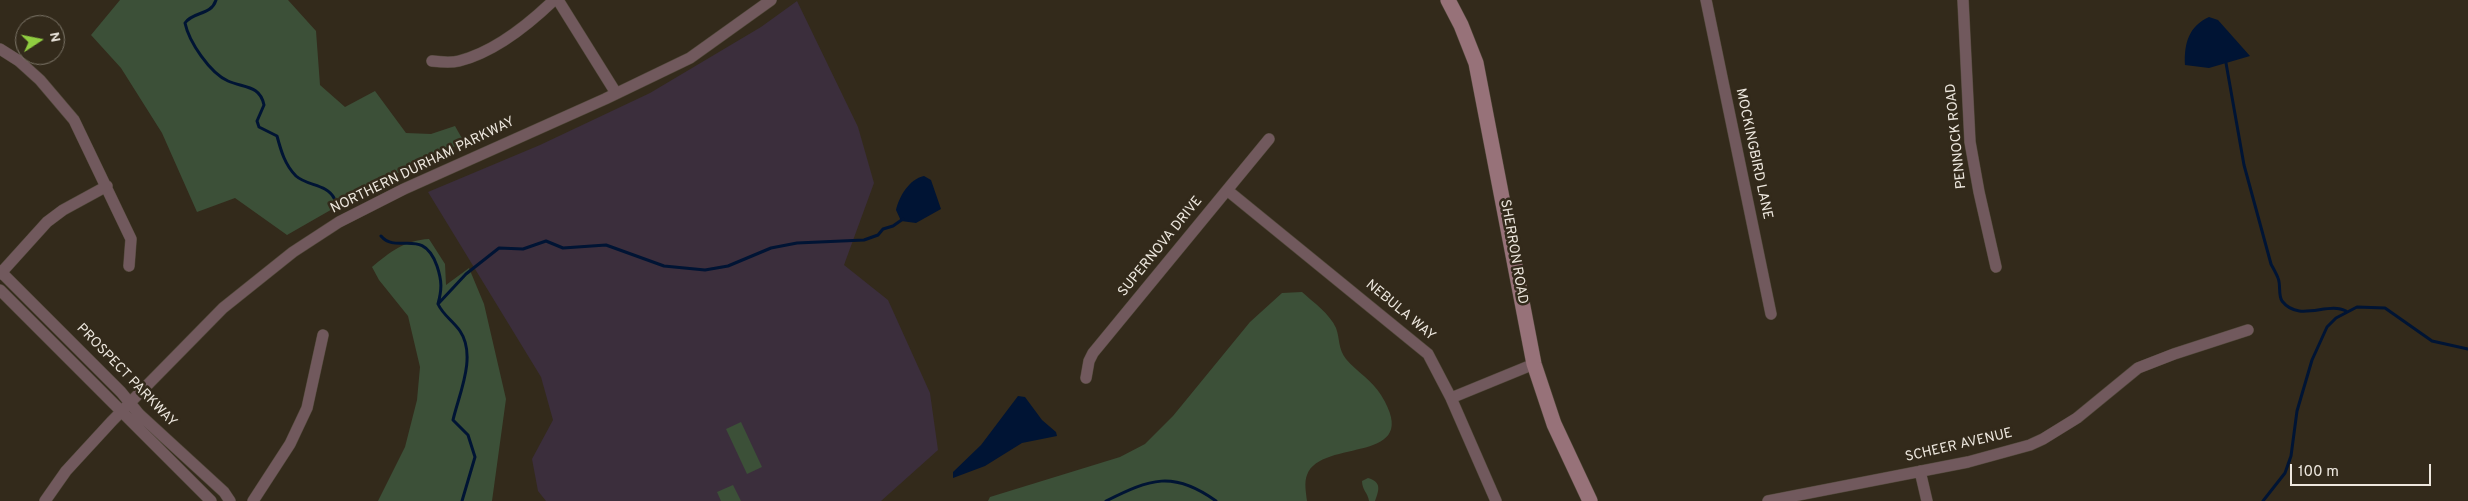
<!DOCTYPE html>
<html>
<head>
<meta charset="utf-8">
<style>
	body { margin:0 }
	#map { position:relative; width:2468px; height:501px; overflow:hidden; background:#332a1b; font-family:Overpass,sans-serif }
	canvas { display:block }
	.north { position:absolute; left:15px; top:15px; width:50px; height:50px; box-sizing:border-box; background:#332a1b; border:1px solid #7d7669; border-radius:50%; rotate:79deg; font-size:14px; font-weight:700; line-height:20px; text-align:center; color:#ede7de }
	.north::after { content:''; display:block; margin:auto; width:18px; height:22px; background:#90cd41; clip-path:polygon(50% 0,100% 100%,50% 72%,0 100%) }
	.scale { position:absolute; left:2290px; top:464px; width:141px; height:22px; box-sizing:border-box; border:2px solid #ede7de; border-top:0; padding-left:6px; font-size:15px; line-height:18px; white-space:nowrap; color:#ede7de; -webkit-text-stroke:4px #332a1b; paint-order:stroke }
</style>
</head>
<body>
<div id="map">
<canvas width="2468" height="501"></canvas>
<div class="north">N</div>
<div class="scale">100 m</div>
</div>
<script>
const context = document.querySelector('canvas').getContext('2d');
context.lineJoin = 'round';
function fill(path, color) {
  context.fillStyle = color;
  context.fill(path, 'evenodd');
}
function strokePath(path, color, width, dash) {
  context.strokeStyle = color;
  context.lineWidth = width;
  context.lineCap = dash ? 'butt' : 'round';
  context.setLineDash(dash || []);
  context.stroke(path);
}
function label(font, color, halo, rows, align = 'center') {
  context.font = font + ' Overpass,sans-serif';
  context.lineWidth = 5;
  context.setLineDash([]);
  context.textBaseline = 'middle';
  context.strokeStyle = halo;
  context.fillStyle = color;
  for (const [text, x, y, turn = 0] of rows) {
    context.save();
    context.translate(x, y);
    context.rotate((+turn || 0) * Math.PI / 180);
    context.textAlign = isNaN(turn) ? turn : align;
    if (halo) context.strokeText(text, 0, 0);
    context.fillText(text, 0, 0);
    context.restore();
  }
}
const education = new Path2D(`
	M797,1L858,127L874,183L844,265L888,300L930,393L938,450L881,501H546L538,491L532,459L553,420L541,377L428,192L540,145L650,93L761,27Z`);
const green = new Path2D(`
	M120,0H288L316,31L320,85L345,107L375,91L406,133L431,134L455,126L464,142L383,180L287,235L235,198L197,212L162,133L121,68L91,35Z
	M429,239L445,264L446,285L469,268L484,304L506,399L492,501H378L405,447L417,400L420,367L408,316L379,280L372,267C390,252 405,240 429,239Z
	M1302,292C1313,302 1330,314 1336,328C1340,339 1338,349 1346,359C1357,372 1372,380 1381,395C1425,466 1321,437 1307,475C1304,482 1306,493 1307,501H988L990,497L1120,457L1145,444L1173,416L1250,322L1282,293Z
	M741,422L762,467L747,474L726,429Z
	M1368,478C1382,482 1379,490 1375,501H1369C1368,493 1362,490 1362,481Z
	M733,485L741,501H721L717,492Z`);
const water = new Path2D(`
	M2209,17L2218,20L2250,56L2209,68L2185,65C2184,43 2189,26 2209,17Z
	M924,176L931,180L941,209L916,223L901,221L896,210C899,197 909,179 924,176Z
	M1018,396L1025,397L1042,420L1056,432L1057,436L1022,443L985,466L953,478V472L981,445Z`);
const stream = new Path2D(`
	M216,0C211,16 193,11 185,23C189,42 210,73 228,81C244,88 260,85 264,105L257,121L259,127L277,136C281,151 285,165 296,176C307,186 327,184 334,198
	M2226,63L2244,165L2271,264C2273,268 2276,273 2278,278C2281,285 2278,295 2282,301C2299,323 2328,301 2346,311
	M381,236C397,255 423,226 437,266C442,281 442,289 438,304C443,315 453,321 460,331C477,356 459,394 453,420L468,435L475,457L462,501
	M438,304L466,274L499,248L523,249L546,241L563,248L606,245L664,266L705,270L728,266L771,248L797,243L864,240L878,235L883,229L893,226L903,219
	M1106,501C1150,479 1173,470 1216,501
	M2263,501L2285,473L2291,456L2297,411L2312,360L2327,327L2336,318L2357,307L2385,308L2432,341L2468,349`);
const street = new Path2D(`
	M558,0L616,93
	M1706,0L1771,314
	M1963,0L1970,142L1979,192L1996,267
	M0,49L19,61L40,80L74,120L131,239L129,266
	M432,61C440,62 451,63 459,61C495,52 528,25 554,0
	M1227,190L1428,354L1451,398L1496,501
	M0,271L121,392L139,414L224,492L230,501
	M0,274L47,222L63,210L107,186
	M0,290L211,501
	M1086,378L1089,361L1093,353L1269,139
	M1451,398L1534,364
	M1920,471L1927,501
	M45,501L66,471L112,421L223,308L293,252L339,222L404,189L605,99L690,58L771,0
	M253,501L290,444L307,408L323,335
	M1768,501L1968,462L2030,445L2043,439L2077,418L2138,368L2174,354L2248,330`);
const secondary = new Path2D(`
	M1448,0L1461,25L1476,63L1534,364L1554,424L1590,501`);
const streetNames = [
	["PENNOCK ROAD",1957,136,-96],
	["MOCKINGBIRD LANE",1753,154,78],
	["NORTHERN DURHAM PARKWAY",423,166,-26],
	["SUPERNOVA DRIVE",1161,247,-51],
	["SHERRON ROAD",1513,252,80],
	["NEBULA WAY",1400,311,40],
	["PROSPECT PARKWAY",126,376,46],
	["SCHEER AVENUE",1959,446,-13]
];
fill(education, '#3b2e3c');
fill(green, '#3c5038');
fill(water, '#001434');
strokePath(stream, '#001434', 3);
strokePath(street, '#51483a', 12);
strokePath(secondary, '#51483a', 16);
strokePath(street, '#71595d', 11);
strokePath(secondary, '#977279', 15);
label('14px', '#ede7de', '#332a1b', streetNames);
</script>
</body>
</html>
